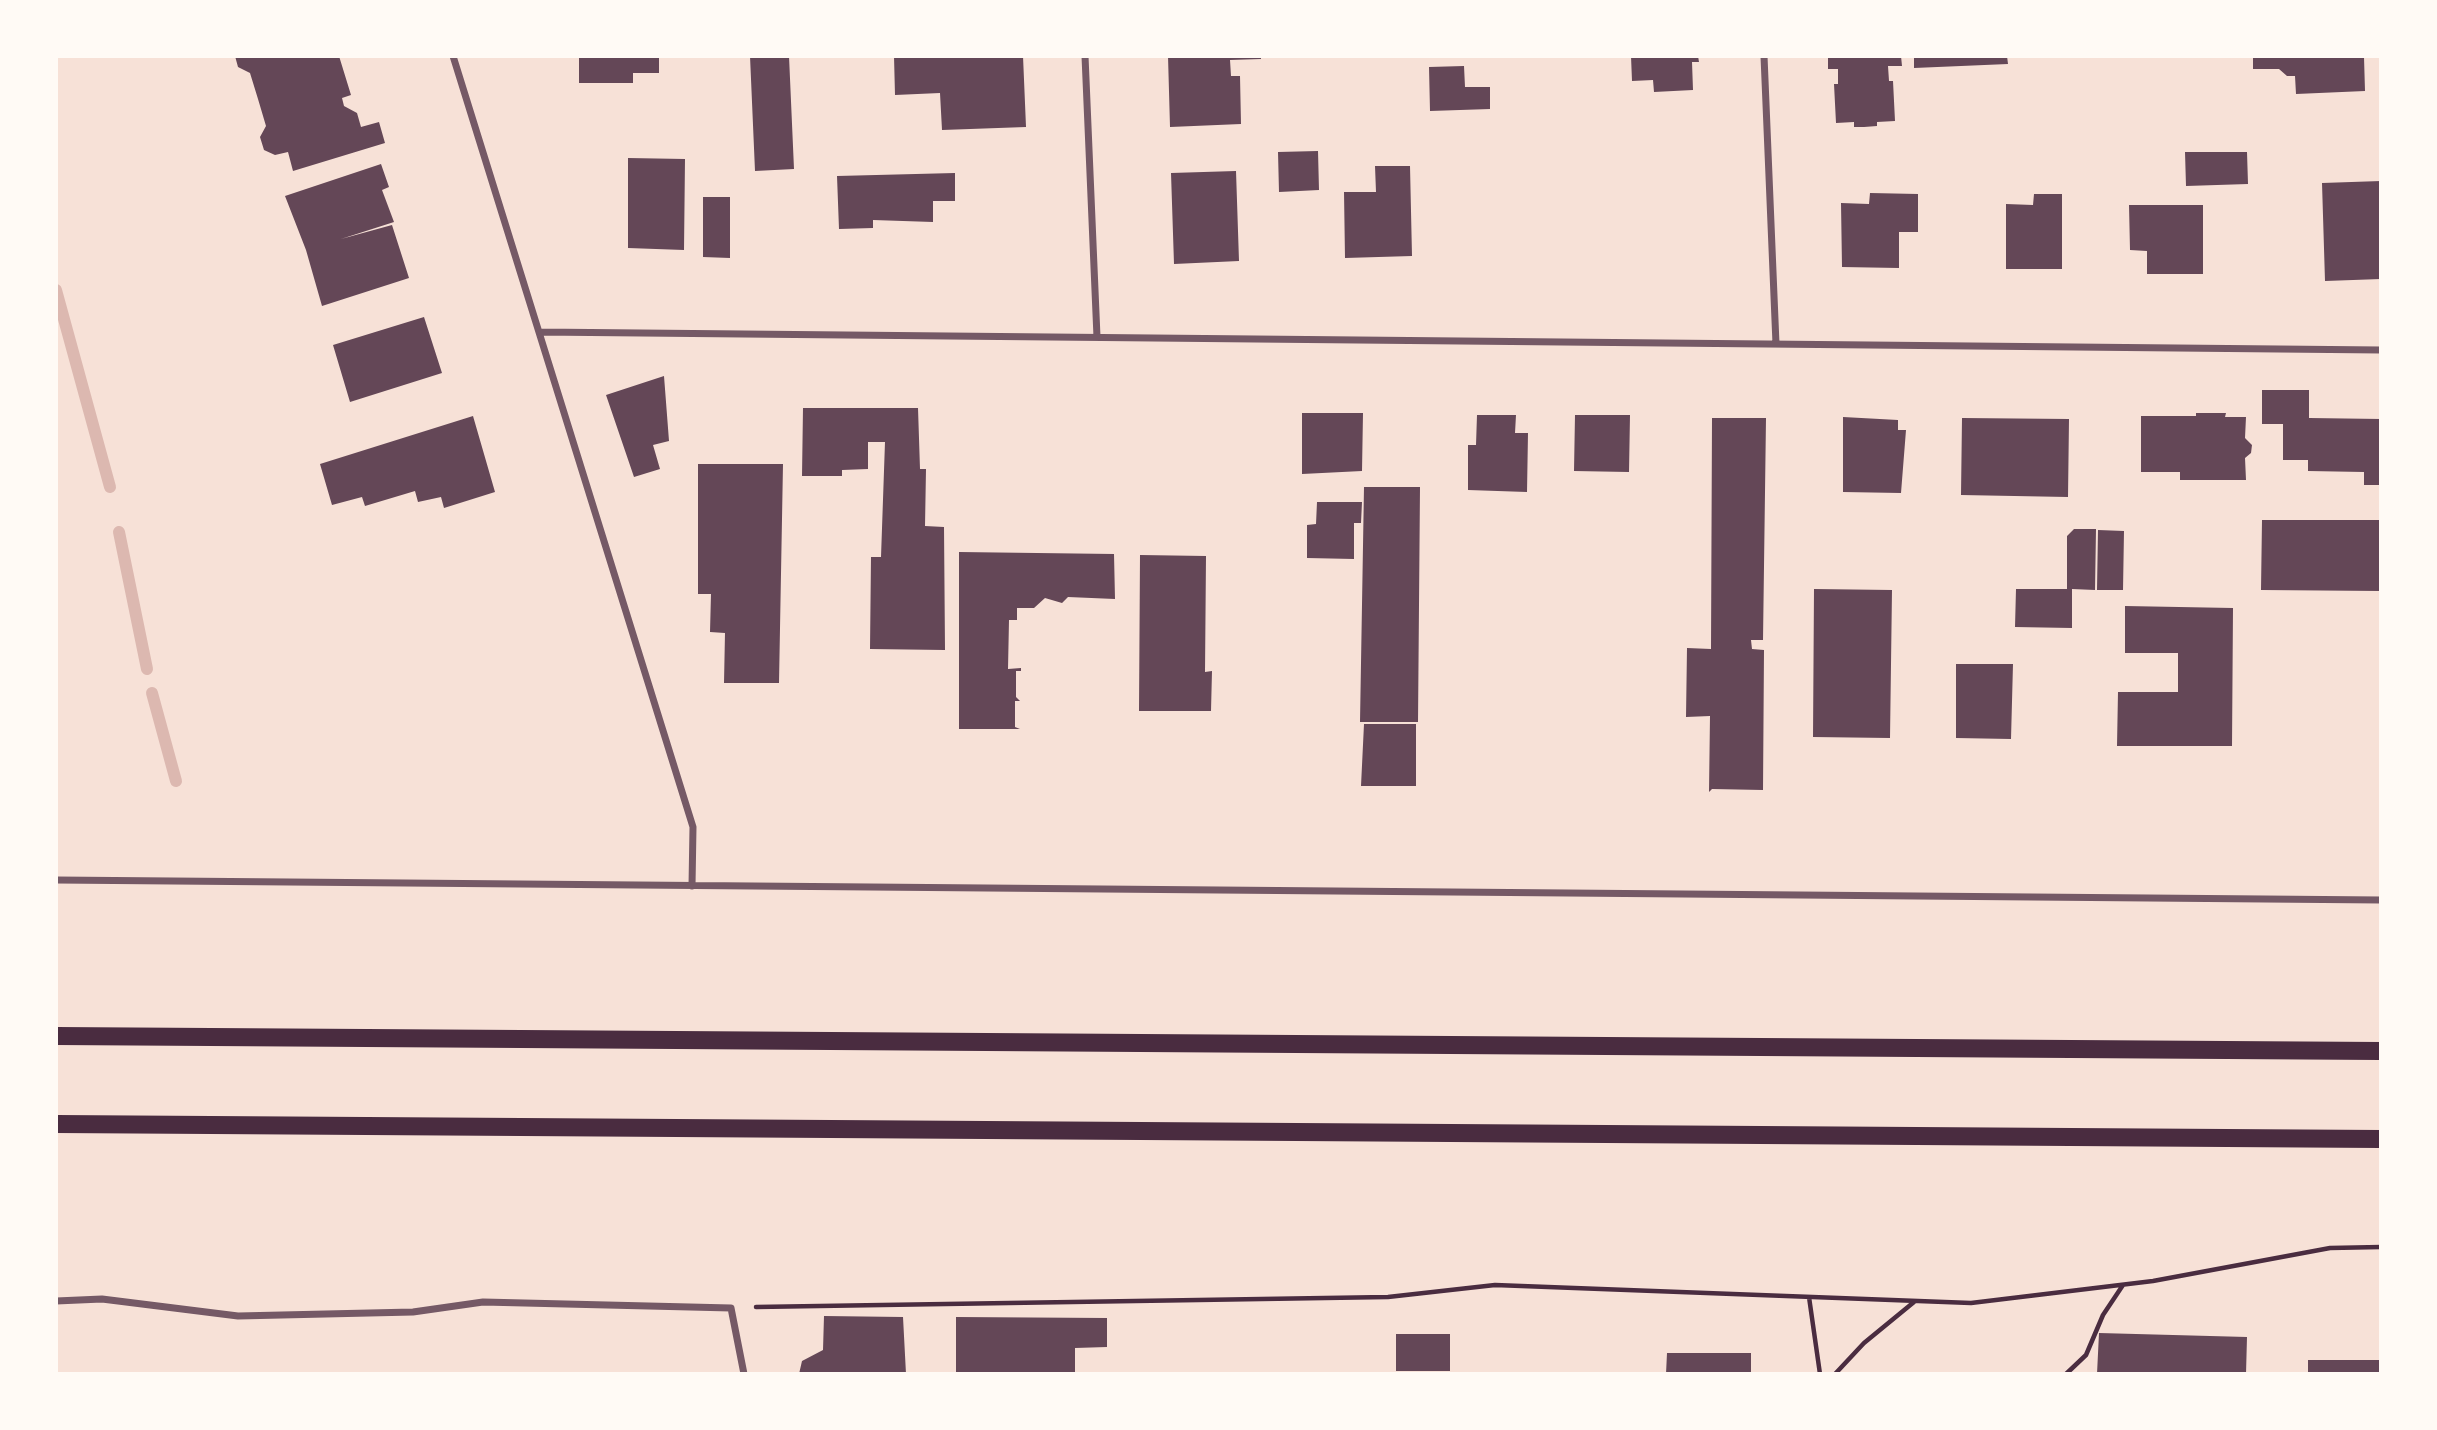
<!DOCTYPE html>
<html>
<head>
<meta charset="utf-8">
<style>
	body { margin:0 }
	#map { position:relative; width:2437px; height:1430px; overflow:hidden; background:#f7e1d7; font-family:Cabin,sans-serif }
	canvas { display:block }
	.frame { position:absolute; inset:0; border:58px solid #fffaf5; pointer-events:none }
</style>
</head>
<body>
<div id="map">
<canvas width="2437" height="1430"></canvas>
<div class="frame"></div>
</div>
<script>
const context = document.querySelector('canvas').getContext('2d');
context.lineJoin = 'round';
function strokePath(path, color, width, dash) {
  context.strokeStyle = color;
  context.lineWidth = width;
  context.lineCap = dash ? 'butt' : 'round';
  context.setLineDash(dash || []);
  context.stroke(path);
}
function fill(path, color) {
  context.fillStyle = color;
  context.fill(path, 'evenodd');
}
const stream = new Path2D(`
	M56,290L110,487
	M119,532L147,669
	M152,693L176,781`);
const building = new Path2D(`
	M235,56H339L351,95L342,98L344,106L357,113L361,127L379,122L385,143L293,171L288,152L275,155L264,150L260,137L266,126L258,99L250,73L238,67Z
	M579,56H659V73H633V83H579Z
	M750,56H789L794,169L755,171Z
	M894,56H1023L1026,127L942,130L940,93L895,95Z
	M1168,56H1261V59L1230,60L1231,76H1240L1241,124L1170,127Z
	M1631,56H1698L1699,62H1692L1693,90L1654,92L1653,80L1632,81Z
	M1828,56H1901L1902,66H1888L1889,81H1893L1895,121L1877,122V126L1864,127H1854V122L1836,123L1834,84H1838V69H1828Z
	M1914,56H2007L2008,64L1914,68Z
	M2253,56L2364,57L2365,91L2296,94L2295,76H2287L2279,69H2253Z
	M1464,66L1465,87H1490V109L1430,111L1429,67Z
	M1318,151L1319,190L1279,192L1278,152Z
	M2185,152H2247L2248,184L2186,186Z
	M628,158L685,159L684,250L628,248Z
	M381,164L389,187L382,190L394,222L341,239L392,225L409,278L322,306L306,250L285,196Z
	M1375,166H1410L1412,256L1345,258L1344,192H1376Z
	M1236,171L1239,261L1174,264L1171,173Z
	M955,173V201H933V222L873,220V228L839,229L837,176Z
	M2381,181V279L2325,281L2322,183Z
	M1870,193L1918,194V232H1899V268L1842,267L1841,203L1869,204Z
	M2034,194H2062V269H2006V204L2033,205Z
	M703,197H730V258L703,257Z
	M2129,205H2203V274H2147V251L2130,250Z
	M424,317L442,373L350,402L333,345Z
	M664,376L669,441L653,445L660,469L634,477L606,395Z
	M2262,390H2309V418L2381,419V485H2364V472L2308,471V460H2283V424H2262Z
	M803,408H918L920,469H926L925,526L944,527L945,650L870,649L871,557H881L885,442H868V469L842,470V476H802Z
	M1302,413H1363L1362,471L1302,474Z
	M2196,413H2226L2225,417H2246L2245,438L2252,445L2251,453L2245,458L2246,480H2180V472H2141V416H2196Z
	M1477,415H1516L1515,433H1528L1527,492L1468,490V445H1476Z
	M1575,415H1630L1629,472L1574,471Z
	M473,416L495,492L444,508L441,497L418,502L415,491L365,506L362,497L332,505L320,464Z
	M1843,417L1898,420V430H1906L1901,493L1843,492Z
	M1712,418H1766L1763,640H1751L1752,649L1764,650L1763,790L1712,789L1709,792L1710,716L1686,717L1687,648L1711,649Z
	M1962,418L2069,419L2068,497L1961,495Z
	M698,464H783L779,683H724L725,633L710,632L711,594H698Z
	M1364,487H1420L1418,722H1360Z
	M1317,502H1362L1361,523H1354V559L1307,558V525L1316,524Z
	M2262,520H2381V591L2261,590Z
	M2074,529H2096L2095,590L2072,589V628L2015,627L2016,589H2067V536Z
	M2098,530L2124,531L2123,590H2097Z
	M959,552L1114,554L1115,599L1068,597L1062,603L1045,598L1034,608H1017V620H1009L1008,669L1021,668V671H1016V697L1020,701H1015V727L1020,729H959Z
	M1140,555L1206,556L1205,672L1212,671L1211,711H1139Z
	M1814,589L1892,590L1890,738L1813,737Z
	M2125,606L2233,608L2232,746H2117L2118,692H2178V653H2125Z
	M1956,664H2013L2011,739L1956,738Z
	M1364,724H1416V786H1361Z
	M824,1316L903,1317L906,1374H799L802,1361L823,1350Z
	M956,1317L1107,1318V1347L1075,1348V1374H956Z
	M2099,1333L2247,1337L2246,1374H2097Z
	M1396,1334H1450V1371H1396Z
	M1667,1353H1751V1374H1666Z
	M2308,1360H2381V1374H2308Z`);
const path = new Path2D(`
	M1809,1297L1820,1374
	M756,1307L1388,1297L1495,1285L1971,1303L2153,1281L2330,1248L2381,1247
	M1835,1374L1864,1343L1914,1302
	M2066,1374L2086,1355L2103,1315L2123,1285`);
const minor = new Path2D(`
	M453,56L693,827L692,886
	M1085,56L1097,337
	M1764,56L1776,344
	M539,332L2381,350
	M56,880L2381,900
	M56,1301L102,1299L238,1316L413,1312L483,1302L731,1308L744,1374`);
const primary = new Path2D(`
	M56,1036L2381,1051
	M56,1124L2381,1139`);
strokePath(stream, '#dcb8b0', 12);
fill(building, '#644757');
strokePath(path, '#4a2c40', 4.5);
strokePath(minor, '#755966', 7);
strokePath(primary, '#4a2c40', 18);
</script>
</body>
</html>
